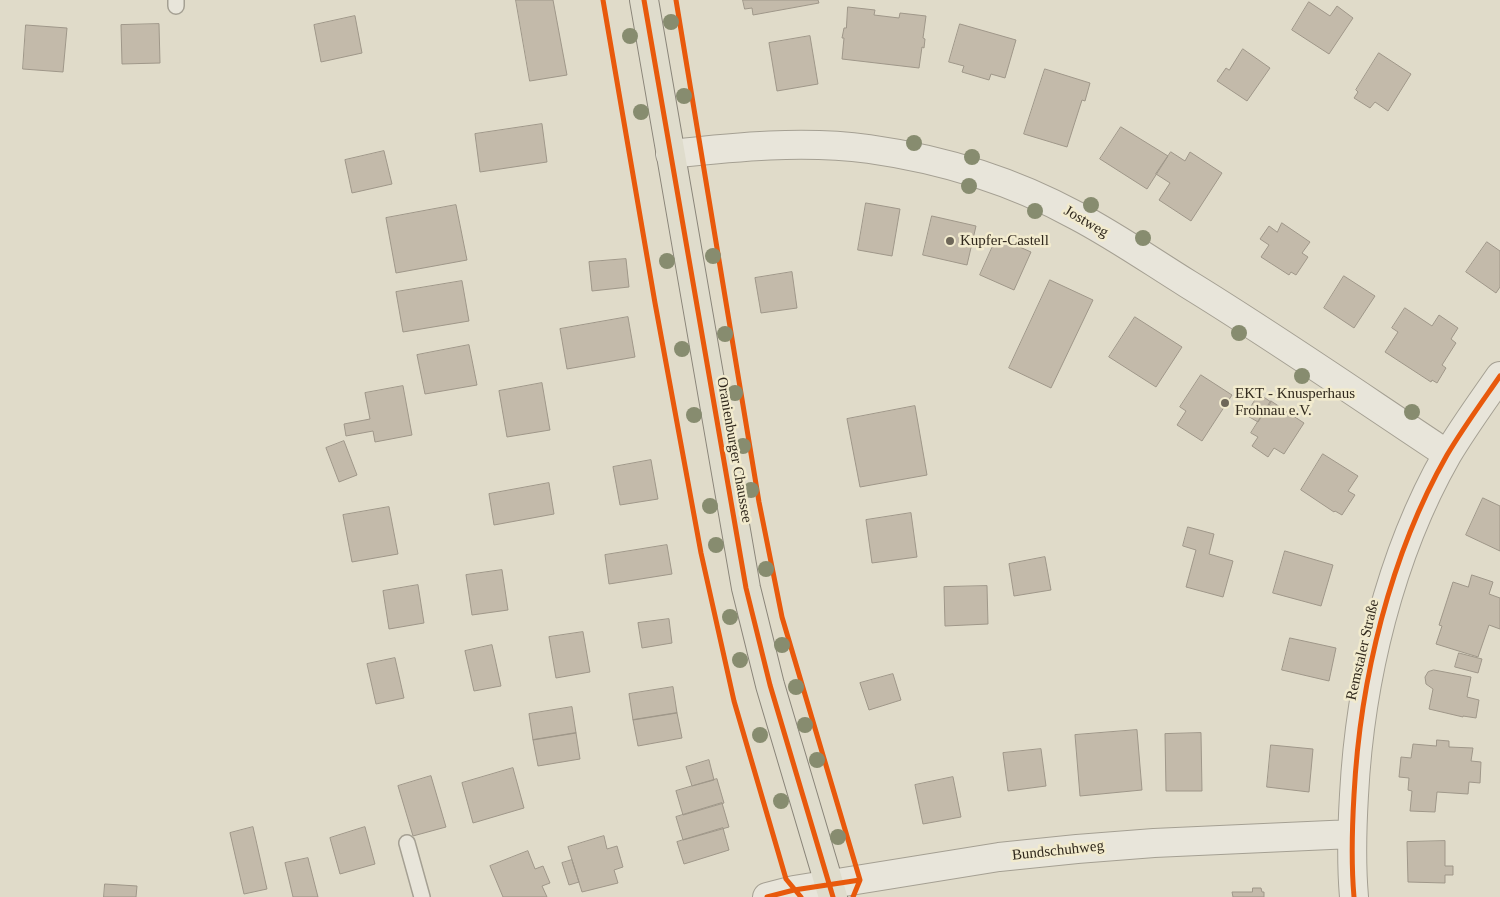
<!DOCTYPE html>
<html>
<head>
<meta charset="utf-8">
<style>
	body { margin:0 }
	canvas { display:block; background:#e0dbc9 }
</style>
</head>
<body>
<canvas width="1500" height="897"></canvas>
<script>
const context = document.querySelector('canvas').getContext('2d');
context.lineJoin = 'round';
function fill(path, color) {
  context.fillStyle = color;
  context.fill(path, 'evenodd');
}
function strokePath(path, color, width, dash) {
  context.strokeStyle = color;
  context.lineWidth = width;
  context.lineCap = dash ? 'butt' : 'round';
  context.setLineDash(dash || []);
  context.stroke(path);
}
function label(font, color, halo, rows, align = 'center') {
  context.font = font + ' Georgia,serif';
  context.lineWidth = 5;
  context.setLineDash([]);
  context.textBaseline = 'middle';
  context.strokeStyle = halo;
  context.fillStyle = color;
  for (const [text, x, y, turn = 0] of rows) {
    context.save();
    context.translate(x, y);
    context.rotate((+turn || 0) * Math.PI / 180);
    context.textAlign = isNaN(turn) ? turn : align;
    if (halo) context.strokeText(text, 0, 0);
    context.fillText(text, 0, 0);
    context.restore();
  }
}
const building = new Path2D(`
	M516,0H553L567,75L530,81Z
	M743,0H818L819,3L753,15L752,8L745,9Z
	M1309,2L1330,16L1337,6L1353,18L1329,54L1292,30Z
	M848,7L875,10L874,15L899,18L900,13L926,16L923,38L925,39L924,48L922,47L919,68L842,59L844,38H842L844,28H846Z
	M355,16L362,53L321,62L314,25Z
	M159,24L160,63L122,64L121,25Z
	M960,24L1016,40L1005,78L991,74L989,80L962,72L964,66L949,62Z
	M26,25L67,28L63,72L23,69Z
	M810,36L818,84L777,91L769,43Z
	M1243,49L1270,68L1247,101L1217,81L1226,68L1229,70Z
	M1379,53L1411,74L1388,111L1375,102L1370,108L1354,98L1358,92L1356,90Z
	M1045,69L1090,83L1085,101L1082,100L1067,147L1024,134Z
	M542,124L547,162L480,172L475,134Z
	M1121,127L1168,156L1147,189L1100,159Z
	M384,151L392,184L352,193L345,160Z
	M1171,152L1185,161L1190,152L1222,173L1191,221L1159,200L1170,183L1156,174Z
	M866,203L900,209L892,256L858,250Z
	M456,205L467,260L396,273L386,218Z
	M932,216L976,226L967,265L923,255Z
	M1282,223L1310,242L1302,253L1308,257L1296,275L1291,272L1289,275L1261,257L1269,245L1260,239L1269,226L1277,232Z
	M997,237L1031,252L1014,290L980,275Z
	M1487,242L1500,251V287L1496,293L1466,272Z
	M626,259L629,287L592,291L589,262Z
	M792,272L797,308L761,313L755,278Z
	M1344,276L1375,296L1354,328L1324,308Z
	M1050,280L1093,300L1051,388L1009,368Z
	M462,281L469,321L403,332L396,292Z
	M1405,308L1432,326L1439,315L1458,328L1451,339L1456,343L1442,365L1446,368L1437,383L1432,380L1431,382L1385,352L1398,332L1392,328Z
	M628,317L635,357L567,369L560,329Z
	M1135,317L1182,347L1156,387L1109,357Z
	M469,345L477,385L425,394L417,355Z
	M1201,375L1232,395L1202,441L1177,425L1186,411L1180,407Z
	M542,383L550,430L507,437L499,391Z
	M403,386L412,435L375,442L373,431L346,436L344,424L370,419L365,393Z
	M1259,394L1271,402L1258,422L1246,415Z
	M1271,401L1304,423L1284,454L1274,448L1268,457L1252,446L1258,437L1251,433Z
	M915,406L927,475L860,487L847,419Z
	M344,441L357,475L339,482L326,448Z
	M1323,454L1358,476L1348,491L1355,495L1342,515L1335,511L1334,512L1301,490Z
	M651,460L658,499L620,505L613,467Z
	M549,483L554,514L494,525L489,494Z
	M1483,498L1500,506V551L1466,535Z
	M389,507L398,554L352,562L343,515Z
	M911,513L917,557L872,563L866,520Z
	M1188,527L1214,534L1209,554L1233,561L1223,597L1186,587L1196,550L1183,546Z
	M667,545L672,574L609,584L605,555Z
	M1285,551L1333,565L1321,606L1273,593Z
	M1045,557L1051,590L1014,596L1009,564Z
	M502,570L508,610L472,615L466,575Z
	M1472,575L1493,582L1489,594L1500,598V629L1489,625L1478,657L1436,644L1442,626L1439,625L1453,582L1468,587Z
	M418,585L424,623L389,629L383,591Z
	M987,586L988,624L945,626L944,587Z
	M669,619L672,643L642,648L638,623Z
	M583,632L590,672L556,678L549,637Z
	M1290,638L1336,648L1329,681L1282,670Z
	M492,645L501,686L474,691L465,651Z
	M1459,653L1482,659L1478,673L1455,667Z
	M395,658L404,698L376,704L367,664Z
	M1434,670L1471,677L1467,697L1479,700L1476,718L1463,716V717L1429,709L1433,689L1426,684L1425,677L1428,672Z
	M893,674L901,700L869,710L860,683Z
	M673,687L677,713L633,720L629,694Z
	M572,707L576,733L533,740L529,714Z
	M677,713L682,738L638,746L633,720Z
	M1137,730L1142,790L1080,796L1075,735Z
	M576,733L580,759L538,766L533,740Z
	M1201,733L1202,791H1166L1165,734Z
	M1437,740L1449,741V747L1473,748L1471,761L1481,762L1480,783L1469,782L1468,794L1437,792L1435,812L1410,811L1412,791L1408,790L1409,778L1399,777L1401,757L1411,758L1413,744L1436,746Z
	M1271,745L1313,749L1309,792L1267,787Z
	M1041,749L1046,786L1008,791L1003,753Z
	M709,760L714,780L692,786L686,767Z
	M513,768L524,808L473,823L462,783Z
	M431,776L446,827L413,836L398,786Z
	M953,777L961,817L923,824L915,785Z
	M717,779L724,803L683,815L676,791Z
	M722,803L729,827L683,840L676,817Z
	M253,827L267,889L244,894L230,833Z
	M365,827L375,864L340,874L330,838Z
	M723,828L729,850L684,864L677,842Z
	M604,836L607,849L617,846L623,867L614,870L618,883L582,892L568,847Z
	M1445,841V866H1453V875H1445V883L1408,882L1407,842Z
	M528,851L535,869L543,866L550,883L542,886L547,897H503L490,866Z
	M308,858L318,897H293L285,863Z
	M572,860L579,882L569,885L562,863Z
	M105,884L137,886L136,897H104Z
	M1253,888H1261L1262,892H1264V897H1233L1232,892H1252Z`);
const service = new Path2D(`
	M176,0V6
	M407,843L422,897`);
const minor = new Path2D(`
	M670,154C736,147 803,140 869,149C940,159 1013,181 1077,216C1115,236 1151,261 1188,284C1276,338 1361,397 1447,454
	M767,897L794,890L999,857L1077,849L1154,843L1352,834
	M1354,897C1351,863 1352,829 1354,795C1360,680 1390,555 1447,455C1463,428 1482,402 1500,376`);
const primary = new Path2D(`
	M644,0L746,588L770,685L833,897`);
const cycleway = new Path2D(`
	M603,0L655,303L701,553L734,701L786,879L801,897
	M644,0L746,588L770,685L833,897
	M676,0L759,502L782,617L860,880L853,897
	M767,897L794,890L860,880
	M1354,897C1351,863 1352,829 1354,795C1360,680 1390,555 1447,455C1463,428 1482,402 1500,376`);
const trees = [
	[671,22],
	[630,36],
	[684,96],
	[641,112],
	[914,143],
	[972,157],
	[969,186],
	[1091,205],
	[1035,211],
	[1143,238],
	[713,256],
	[667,261],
	[1239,333],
	[725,334],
	[682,349],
	[1302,376],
	[735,393],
	[1412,412],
	[694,415],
	[743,446],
	[751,490],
	[710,506],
	[716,545],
	[766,569],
	[730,617],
	[782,645],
	[740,660],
	[796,687],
	[805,725],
	[760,735],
	[817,760],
	[781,801],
	[838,837]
];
const markers = [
	[950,241,5,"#6e6759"],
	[1225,403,5,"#6e6759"]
];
const streetNames = [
	["Jostweg",1086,222,30],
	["Oranienburger Chaussee",734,450,80],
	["Remstaler Straße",1363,650,-77],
	["Bundschuhweg",1058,851,-6]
];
const poiNames = [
	["Kupfer-Castell",960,241],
	["EKT - Knusperhaus",1235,394],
	["Frohnau e.V.",1235,411]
];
fill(building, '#c3baaa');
strokePath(building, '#9f9789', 1);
strokePath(service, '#a5a093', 18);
strokePath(minor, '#a5a093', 30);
strokePath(primary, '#8a8579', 30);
strokePath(service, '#e8e5da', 15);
strokePath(minor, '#e8e5da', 28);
strokePath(primary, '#dfdccc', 28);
strokePath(cycleway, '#e8590c', 5);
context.fillStyle = '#878c6f';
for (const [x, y] of trees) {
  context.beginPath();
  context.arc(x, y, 8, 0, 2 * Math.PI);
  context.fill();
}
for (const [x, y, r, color] of markers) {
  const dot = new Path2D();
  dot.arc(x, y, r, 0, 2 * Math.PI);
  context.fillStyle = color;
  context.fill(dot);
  strokePath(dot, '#f2ebce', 2);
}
label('15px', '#31291d', '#f2ebce', streetNames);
label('15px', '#31291d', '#f2ebce', poiNames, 'left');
</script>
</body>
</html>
